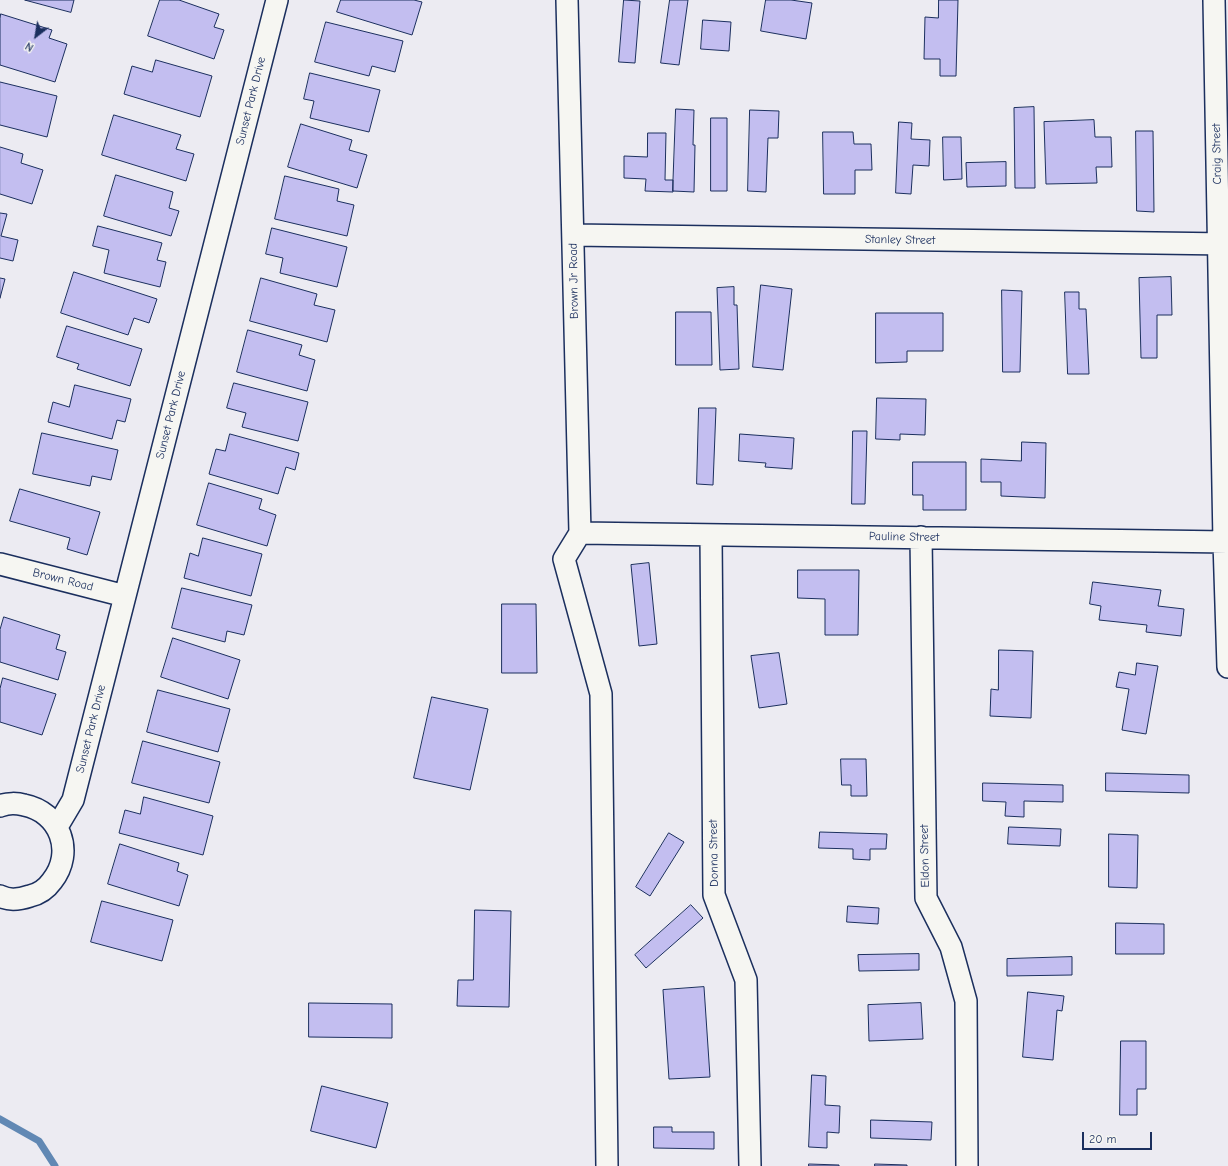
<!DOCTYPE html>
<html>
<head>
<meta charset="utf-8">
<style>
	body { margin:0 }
	#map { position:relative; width:1228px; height:1166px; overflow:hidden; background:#ecebf2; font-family:"Comic Neue",sans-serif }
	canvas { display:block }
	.north { position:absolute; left:16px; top:16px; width:40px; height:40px; -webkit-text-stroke:3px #f6f6f2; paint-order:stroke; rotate:211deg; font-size:11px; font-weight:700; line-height:16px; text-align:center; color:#1b2f5e }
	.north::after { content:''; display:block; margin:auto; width:14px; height:18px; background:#1b2f5e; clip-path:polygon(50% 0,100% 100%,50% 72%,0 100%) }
	.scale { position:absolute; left:1082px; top:1132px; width:70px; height:18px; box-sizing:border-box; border:2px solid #1b2f5e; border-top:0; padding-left:5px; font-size:12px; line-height:14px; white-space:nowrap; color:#1b2f5e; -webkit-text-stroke:3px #f6f6f2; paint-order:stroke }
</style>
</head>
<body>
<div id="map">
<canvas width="1228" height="1166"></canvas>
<div class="north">N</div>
<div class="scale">20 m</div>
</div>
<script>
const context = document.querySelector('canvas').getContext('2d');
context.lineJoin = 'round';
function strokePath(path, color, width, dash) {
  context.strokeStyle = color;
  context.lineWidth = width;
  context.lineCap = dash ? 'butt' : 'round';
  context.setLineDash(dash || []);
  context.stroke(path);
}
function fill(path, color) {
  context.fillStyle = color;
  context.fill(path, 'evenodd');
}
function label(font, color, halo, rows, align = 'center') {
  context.font = font + ' "Comic Neue",sans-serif';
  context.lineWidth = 4;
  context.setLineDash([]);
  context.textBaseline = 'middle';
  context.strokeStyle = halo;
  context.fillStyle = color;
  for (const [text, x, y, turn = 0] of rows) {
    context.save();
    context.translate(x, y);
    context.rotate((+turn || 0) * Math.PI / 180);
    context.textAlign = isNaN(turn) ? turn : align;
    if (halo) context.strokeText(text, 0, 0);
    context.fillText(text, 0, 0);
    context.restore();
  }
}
const stream = new Path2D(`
	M0,1119L39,1141L55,1166`);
const building = new Path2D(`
	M25,0H74L71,12Z
	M160,0H179L219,14L214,27L224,30L214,59L148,36Z
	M341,0H414L422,2L412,35L337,12Z
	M624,0L640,1L635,63L619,62Z
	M670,0H688L679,65L661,63Z
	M766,0H791L812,3L806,39L761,31Z
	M939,0H958L956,76H940V59H924L925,17L938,18Z
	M1,14L52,30L49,38L67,44L55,82L0,65V19Z
	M703,20L731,22L729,51L701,49Z
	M326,22L403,41L395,72L372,66L369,76L315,62Z
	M156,60L212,76L200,117L124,94L132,66L152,72Z
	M310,73L380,90L369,132L310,118L314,101L304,99Z
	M0,82L57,96L47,137L0,125Z
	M1034,107L1035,188H1015L1014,108Z
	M676,109L694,110L693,145H695L694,192L673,191Z
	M750,110L779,111L778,138H768L766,192L748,191Z
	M114,115L181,135L176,149L194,154L186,181L102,155Z
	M711,118H727V191H711Z
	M1094,120L1095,137H1111L1112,167H1096L1097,183L1046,184L1044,122Z
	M899,122L912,123L911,139L930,140L929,166L913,165L911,194L896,193Z
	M301,124L352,140L349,150L367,155L357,188L288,167Z
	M1136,131H1153L1154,212L1137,211Z
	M823,132H853L854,144H871L872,170H855V194H824Z
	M648,133H666L665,180H673V192L645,191L646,179L624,178V156L647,157Z
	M943,137H961L962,179L944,180Z
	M0,147L23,154L21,163L43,170L32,204L0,194Z
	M1006,162V186L967,187L966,163Z
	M116,175L173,192L169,208L179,211L171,236L104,216Z
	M285,176L339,189L337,201L354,205L347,236L275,219Z
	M0,213L7,214L1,236L18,240L13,261L0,258Z
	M98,226L162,243L157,260L166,262L160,287L104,273L109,250L93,246Z
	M272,228L347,247L337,287L280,273L283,258L266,254Z
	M74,272L157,299L149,323L134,318L128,335L61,313Z
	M1171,277L1172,315H1157V358H1141L1139,278Z
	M0,278L5,279L0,298Z
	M261,278L317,294L314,305L335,310L327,342L250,321Z
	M761,285L792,289L783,370L753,367Z
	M734,287V305H737L739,369L720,370L717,288Z
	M1002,290L1022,291L1020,372H1003Z
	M1065,292H1079V309H1086L1089,374H1068Z
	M676,312H711L712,365H676Z
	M876,313H943V351H907V362L876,363Z
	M67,326L142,349L130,386L77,369L79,364L57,357Z
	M248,330L302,345L299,355L315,360L307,391L237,372Z
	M234,383L308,402L298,441L242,427L246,413L227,408Z
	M75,385L131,399L125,422L117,420L112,439L48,422L53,402L69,407Z
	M877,398L926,399L925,435L900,434V440L876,439Z
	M699,408H716L713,485L697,484Z
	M853,431H867L865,504H852Z
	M42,433L118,450L111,480L92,476L90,486L33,474Z
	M230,434L299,453L295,470L286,467L278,494L209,474L216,449L225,451Z
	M740,434L794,438L792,469L765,467L766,463L739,461Z
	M1022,442L1046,443L1045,498L1001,496V482H981V459L1021,461Z
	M913,462H966V510H923V495H913Z
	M209,483L262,499L259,509L276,515L267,546L197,525Z
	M20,489L100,512L87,555L67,549L70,538L10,521Z
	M203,538L262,554L251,596L184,578L190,553L198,556Z
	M649,563L657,644L639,646L631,565Z
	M798,570H859L858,635H825V599L798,598Z
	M1093,582L1161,590L1158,606L1184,609L1181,636L1146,632L1147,625L1099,620L1101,606L1090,604Z
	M182,588L252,605L244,635L227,631L225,642L172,628Z
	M502,604H536L537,673H502Z
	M4,617L60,635L56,649L66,652L58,680L0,662V630Z
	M173,638L240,660L228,699L161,677Z
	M999,650L1033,651L1031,718L990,716L991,689L998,690Z
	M779,653L787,704L759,708L751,656Z
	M1137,663L1158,666L1146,734L1122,730L1129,689L1116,687L1119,672L1135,675Z
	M3,678L56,694L42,735L0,722V689Z
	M158,690L230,709L218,752L147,732Z
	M432,697L488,709L470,790L414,778Z
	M143,741L220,762L209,803L132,783Z
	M841,759H866L867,796H851V785H842Z
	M1106,773L1189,775V793L1106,791Z
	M983,783L1063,785V802L1024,801V817L1005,816L1006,802L983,801Z
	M144,797L213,816L203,855L119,833L125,810L140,814Z
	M1009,827L1061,829L1060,846L1008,844Z
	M820,832L887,834L886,849H870V860L853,859V849L819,848Z
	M669,833L684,842L650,896L636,887Z
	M1109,834L1138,835L1137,888L1109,887Z
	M120,844L179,863L177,871L188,875L179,906L108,884Z
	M102,901L173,920L162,961L91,942Z
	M691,905L703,918L646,968L635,955Z
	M848,906L879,908L878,924L847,922Z
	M475,910L511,911L509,1007L457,1006L458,980H473Z
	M1116,923L1164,924V954H1116Z
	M919,954V970L859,971L858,955Z
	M1072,957V975L1007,976V959Z
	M704,987L710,1077L669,1079L663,990Z
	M1028,992L1064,996L1062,1011L1057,1010L1053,1060L1023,1057Z
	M309,1003L392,1004V1038L309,1037Z
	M921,1003L923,1039L869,1041L868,1005Z
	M1121,1041H1146V1089H1137V1115H1120Z
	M812,1075L826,1076L825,1105L840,1106L839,1133L827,1132V1148L809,1147Z
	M322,1086L388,1103L376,1148L311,1131Z
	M871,1120L932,1122L931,1140L871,1138Z
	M654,1127H672V1132H714V1149L654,1148Z
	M809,1164L839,1165V1166H809Z
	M875,1164L907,1165V1166H875Z`);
const street = new Path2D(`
	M567,0L580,533L564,559L601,694L607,1166
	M1214,0L1224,542L1228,667
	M573,235L1228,244
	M580,533L1228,542
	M711,535L714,895L746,980L750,1166
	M921,537L926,898L951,947L966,1001L967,1166
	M0,564L125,596
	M0,806C7,803 17,803 24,805C60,812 75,852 52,881C47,888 39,894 30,896C21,899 9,901 0,896
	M57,827L73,800L277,0`);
const streetNames = [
	["Sunset Park Drive",251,101,-76],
	["Craig Street",1217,154,-91],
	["Stanley Street",900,240,1],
	["Brown Jr Road",574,281,-91],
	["Sunset Park Drive",171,415,-76],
	["Pauline Street",904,537,1],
	["Brown Road",63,580,14],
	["Sunset Park Drive",91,729,-76],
	["Donna Street",714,853,-91],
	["Eldon Street",925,856,-91]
];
strokePath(stream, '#6188b4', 7);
fill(building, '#c3bef0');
strokePath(building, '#1b2f5e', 1);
strokePath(street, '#1b2f5e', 24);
strokePath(street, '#f6f6f2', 21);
label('12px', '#1b2f5e', '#f6f6f2', streetNames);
</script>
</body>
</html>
